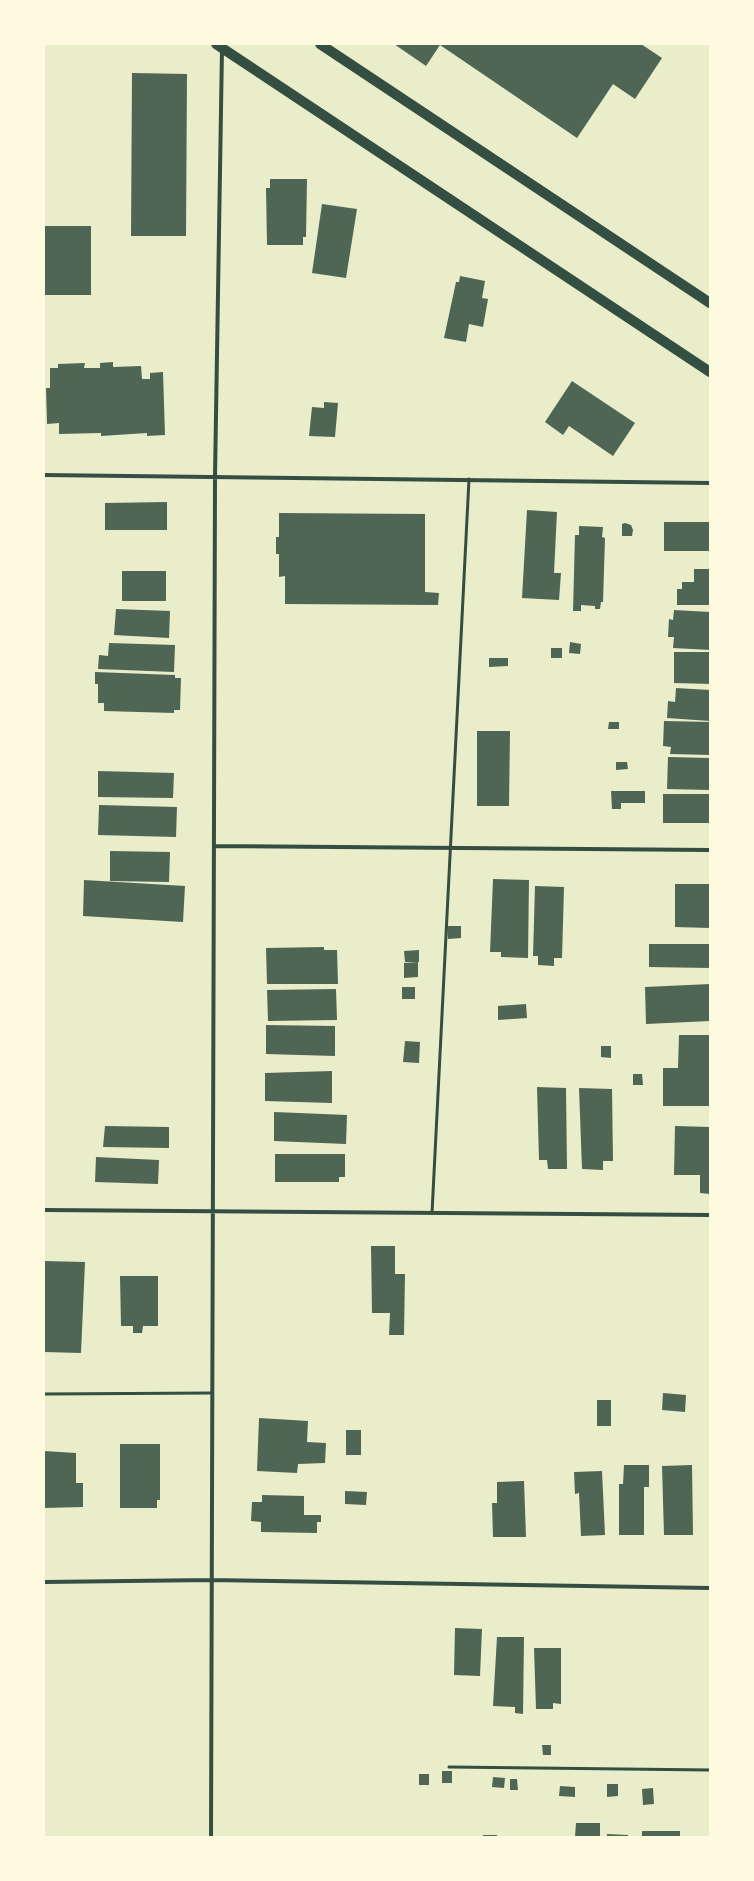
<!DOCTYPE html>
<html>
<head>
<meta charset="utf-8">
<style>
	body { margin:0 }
	#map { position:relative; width:754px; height:1881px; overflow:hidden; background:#e9edc9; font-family:Barlow,sans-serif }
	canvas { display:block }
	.frame { position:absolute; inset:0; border:45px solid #fefae0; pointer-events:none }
</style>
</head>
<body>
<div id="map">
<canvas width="754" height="1881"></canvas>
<div class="frame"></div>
</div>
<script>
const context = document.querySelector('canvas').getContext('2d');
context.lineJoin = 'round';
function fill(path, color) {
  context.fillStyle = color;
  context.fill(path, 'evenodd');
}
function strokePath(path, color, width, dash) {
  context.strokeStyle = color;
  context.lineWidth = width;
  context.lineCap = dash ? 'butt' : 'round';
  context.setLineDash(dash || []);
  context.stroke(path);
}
const building = new Path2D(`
	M394,44H641L662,58L635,99L613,84L577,138L440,45L426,66Z
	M132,73L187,74L186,236H131Z
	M270,179H307L306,237H303V245H267L266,188H270Z
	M322,204L357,209L346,278L312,273Z
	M44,226H91V295H44Z
	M460,276L485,281L482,298L488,299L483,327L469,324L466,342L444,338L456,282H459Z
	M113,362V367L141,366L142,379H150V373L163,372L165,435L147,436V433L101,436V433L59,434V423L47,424L46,388H50V368H58V364L85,363L84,368H100V363Z
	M572,381L635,423L613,456L569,426L563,435L545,422Z
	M324,402L338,403L335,437L309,436L312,407L324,408Z
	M167,502V530H105V503Z
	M527,510L557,512L554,573H561L559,600L522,598Z
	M279,513L425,514V592L439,593L438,605L285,604V576L279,577V554H276V537H279Z
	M664,522H710V551H664Z
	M625,523L631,525L633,530L632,536H622V524Z
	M579,526L603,527L602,537L605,538L603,602H601L600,609H595V606L581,605V611H573L575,535H579Z
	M694,569H710V605H677V589H682V582H694Z
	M122,571H166V601H122Z
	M116,609L170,611L169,638L114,635Z
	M674,610L710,612V650L673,648L674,637H668L669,619L673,620Z
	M570,642L581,644L580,654L569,653Z
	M109,643L175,645L174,672L98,669L99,655L108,656Z
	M551,648H562V658H551Z
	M674,652H710V684L674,683Z
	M489,658H508V666L489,667Z
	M95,672L175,675V678H181L180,710H174V713L104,711V703H98V684H95Z
	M676,688L710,690V721L667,718L668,701L675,702Z
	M664,721L710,722V755L670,754L671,747L663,746Z
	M609,722H619V729H608Z
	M477,731H510L509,806H477Z
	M668,757L710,758V790L667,789Z
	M616,762H627L628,769L616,770Z
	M98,771L174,773L173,798L98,797Z
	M611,791H645V803H621V809H612Z
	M663,794H710V823H663Z
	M99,805L177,807L176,837L98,835Z
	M110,851L170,852L169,882L110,881Z
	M493,879L529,880L528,958L501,957V952H490Z
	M84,880L185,886L183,922L83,916Z
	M675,884H710V928L675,927Z
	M535,886L564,887L562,958H554V966L538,965V956H533Z
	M447,926H461V938L448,939Z
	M649,944H710V968L649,967Z
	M324,947V950H337L338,984H267L266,948Z
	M419,950V962H405L404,951Z
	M418,962V977L404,978V963Z
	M710,984V1021L646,1024L645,987Z
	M402,987H415V999H402Z
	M336,989L337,1020L268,1021L267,990Z
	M526,1004L527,1018L498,1020V1006Z
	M266,1025L335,1026V1056L266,1054Z
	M679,1035H710V1106H663V1068H678Z
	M405,1041L420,1042L419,1063L403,1062Z
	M601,1046H611V1058L601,1057Z
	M332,1071V1103L265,1101V1073Z
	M633,1074H642L643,1085H633Z
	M537,1087L566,1088L567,1169H548L547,1160H539Z
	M579,1088L612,1089L613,1161H603V1170L582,1169Z
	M274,1112L347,1115L346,1144L274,1141Z
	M105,1126L169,1127V1148L103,1147Z
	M675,1126L710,1127V1194L700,1193V1175H674Z
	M275,1154H345V1177H339V1182H275Z
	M96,1157L159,1160L158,1184L95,1182Z
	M371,1246H395V1274H405L404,1335H389L390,1313H372Z
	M44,1261L85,1262L81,1353L44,1352Z
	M120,1276H158V1326H143L142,1333H133V1326H121Z
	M663,1393L686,1395L685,1412L662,1410Z
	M597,1400H611V1426H597Z
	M259,1418L308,1421L307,1442L326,1443L325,1463L298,1464L297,1473L257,1471Z
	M346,1430H361V1455H346Z
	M120,1444H160V1500H157V1508H120Z
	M44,1451L76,1453V1483H83V1507L44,1508Z
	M624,1465H649V1487H644V1535H619V1484H623Z
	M692,1465L693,1535H664L662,1466Z
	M602,1471L605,1535L581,1536L579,1493L575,1494L574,1472Z
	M524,1481L526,1537H493L492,1503H497V1482Z
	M345,1491L367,1492L366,1505L345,1504Z
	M262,1495L304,1496V1515H321V1522H317V1533L261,1532V1522L251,1521L252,1502H262Z
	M455,1628L482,1629L480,1676L454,1675Z
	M497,1637H524L523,1714L515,1713V1707L493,1706Z
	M534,1648H561V1704L553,1703V1709H536Z
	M542,1745H551V1755H543Z
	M442,1771H452V1783H442Z
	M419,1774H429V1785H419Z
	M493,1777L505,1778L504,1788L492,1787Z
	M510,1779H517L518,1790H510Z
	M607,1784H618V1796L607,1797Z
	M560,1786L575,1787V1797L559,1796Z
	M653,1788L654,1804L643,1805L642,1789Z
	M576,1823H600V1837H575Z
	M642,1831H680V1837H642Z
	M607,1834L628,1835V1837H607Z
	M483,1835H497V1837H483Z`);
const service = new Path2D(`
	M432,1213L469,479
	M44,1394L212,1393
	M449,1767L710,1770`);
const minor = new Path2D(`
	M44,475L710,483
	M214,846L710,850
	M44,1210L710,1215
	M44,1582L211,1580L710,1588
	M211,1837L215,476L222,49`);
const primary = new Path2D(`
	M216,44L710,372
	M320,44L710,303`);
fill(building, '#4f6655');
strokePath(service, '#344e41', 3);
strokePath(minor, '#344e41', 4);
strokePath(primary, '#344e41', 10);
</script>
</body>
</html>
